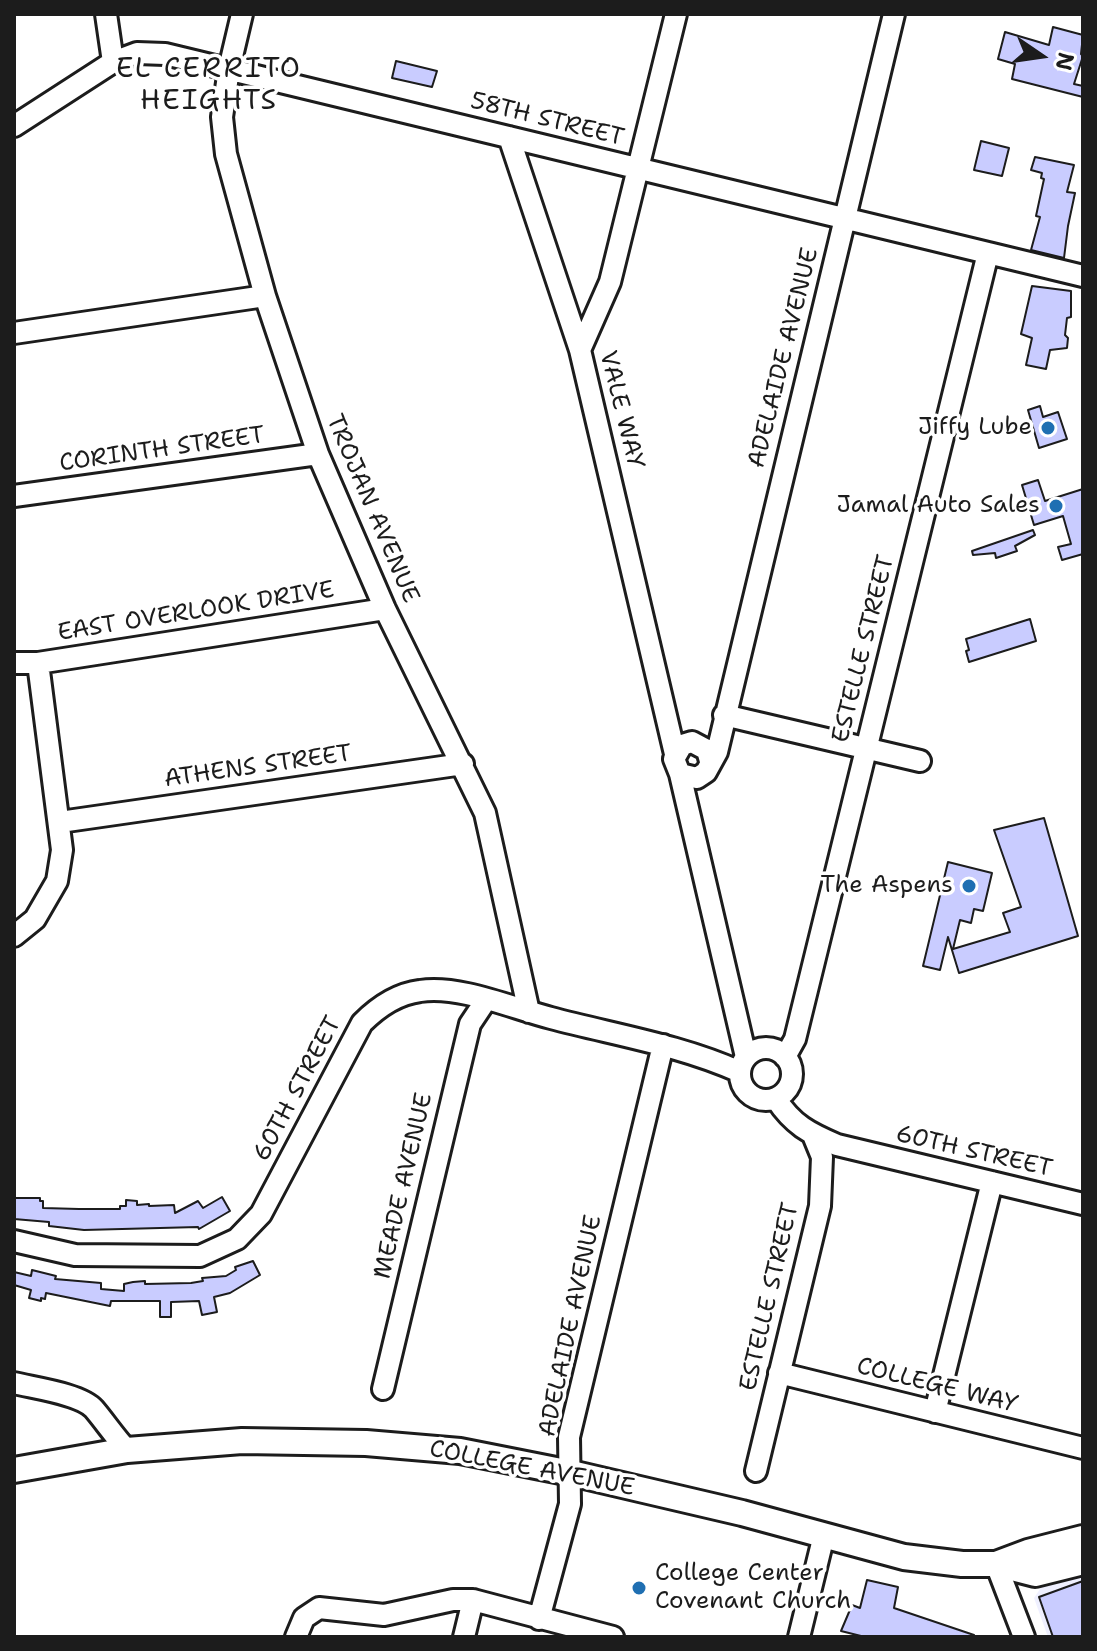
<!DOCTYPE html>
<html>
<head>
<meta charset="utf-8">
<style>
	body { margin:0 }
	#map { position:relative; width:1097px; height:1651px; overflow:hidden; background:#fff; font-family:"Shantell Sans",sans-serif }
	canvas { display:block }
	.frame { position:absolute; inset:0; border:16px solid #1c1c1c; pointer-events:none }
	.north { position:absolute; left:1001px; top:16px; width:80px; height:80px; -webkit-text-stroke:6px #fff; paint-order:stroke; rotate:103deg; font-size:22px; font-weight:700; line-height:32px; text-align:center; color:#1c1c1c }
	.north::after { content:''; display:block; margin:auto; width:28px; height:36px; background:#1c1c1c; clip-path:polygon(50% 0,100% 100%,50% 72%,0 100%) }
</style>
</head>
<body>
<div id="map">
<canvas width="1097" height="1651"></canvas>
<div class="frame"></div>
<div class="north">N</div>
</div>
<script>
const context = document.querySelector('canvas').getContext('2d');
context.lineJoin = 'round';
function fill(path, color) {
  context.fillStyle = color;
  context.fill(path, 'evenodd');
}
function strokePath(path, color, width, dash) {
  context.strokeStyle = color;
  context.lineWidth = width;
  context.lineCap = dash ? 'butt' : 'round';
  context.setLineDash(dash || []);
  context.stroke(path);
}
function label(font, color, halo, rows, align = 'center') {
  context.font = font + ' "Shantell Sans",sans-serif';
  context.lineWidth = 7;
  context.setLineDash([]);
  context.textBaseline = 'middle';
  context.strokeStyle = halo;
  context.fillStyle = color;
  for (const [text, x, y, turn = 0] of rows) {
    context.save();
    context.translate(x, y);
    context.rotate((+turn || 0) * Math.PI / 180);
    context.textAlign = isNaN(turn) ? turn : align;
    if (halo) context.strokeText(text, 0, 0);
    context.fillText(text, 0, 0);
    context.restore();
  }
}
const built = new Path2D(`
	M1083,1570V1637H1048L1034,1598L1044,1583Z`);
const building = new Path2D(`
	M1053,27L1083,35L1081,54L1083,56L1074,84L1083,86V97L1012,79L1015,64L998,59L1005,32L1049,45Z
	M396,61L437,71L432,87L392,78Z
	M981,141L1009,148L1002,176L974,170Z
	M1035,157L1074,165L1067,192L1075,193L1068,226L1064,258L1031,250L1040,217L1036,216L1044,179L1041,178L1042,173L1031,170Z
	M1032,286L1071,291V317L1067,318L1065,335L1068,338L1067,348L1050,350L1046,369L1026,365L1032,338L1021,334Z
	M1040,406L1043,417L1058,412L1067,439L1039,448L1028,410Z
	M1038,480L1045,501L1083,489V554L1062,560L1058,547L1071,544L1063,516L1034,525L1022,485Z
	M1033,530L1035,535L1015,546L1017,551L996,558L995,553L973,555L972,551Z
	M1030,619L1036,641L969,662L966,651L969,650L966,639Z
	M1044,818L1078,936L959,973L948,937L940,970L923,966L948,862L992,873L983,911L974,909L971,923L960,920L953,949L1010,932L1003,913L1021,907L994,830Z
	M222,1197L230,1211L199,1229L198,1227L84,1230L49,1226V1222L14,1219V1198H40V1201H43V1208L79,1209H120V1206H126V1200L137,1201V1205L149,1204V1206L174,1205L175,1213L198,1201L203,1208Z
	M253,1261L260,1275L230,1293L214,1297L217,1312L202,1315L199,1301L171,1302V1317H160V1301H111L110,1306L46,1293L45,1299L41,1298V1301L29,1298L31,1290L14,1285V1272L31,1276L32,1270L56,1276L55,1279L101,1283V1289L124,1291V1284L133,1282L145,1281V1284L191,1283L203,1281L202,1278L226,1276L236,1270L235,1267Z
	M867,1580L898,1587L894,1608L974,1635V1637H865L841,1631L852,1605L860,1608Z
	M1083,1581V1637H1053L1039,1597Z`);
const minor = new Path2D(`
	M106,14L113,62
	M242,14L229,69L222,117L226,154L265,296L318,454L385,609L485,813L529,1012
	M14,126L113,62L137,53L165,54L1083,276
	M509,137L580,350L675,754
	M14,333L265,296
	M580,350L610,282L676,14
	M14,496L318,454
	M14,663H38L385,609
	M724,715L920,761
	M710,761L707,750L692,742L682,745L674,759L680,774L697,778L706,772L717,752L894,14
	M680,774L746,1057
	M60,822L463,764
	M14,936L35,919L57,881L62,850L38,663
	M740 1074a26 26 0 1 1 52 0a26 26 0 1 1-52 0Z
	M785,1057L795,1039L988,253
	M776,1099C793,1125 809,1133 837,1145L1083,1204
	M14,1241L75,1255L200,1256L237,1239L261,1214L362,1023C378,1007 396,994 420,991C460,985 512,1008 551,1018C615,1035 680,1045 740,1072
	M779,1373L1083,1448
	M14,1383C34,1388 81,1394 94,1409C105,1422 115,1437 127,1450
	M383,1389L470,1024L486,1000
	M935,1412L992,1182
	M756,1471L820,1206L822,1157L813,1135
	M996,1564L1024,1637
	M539,1619L570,1504L569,1437L663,1045
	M296,1637L304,1618L319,1608L384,1615L453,1600H473L613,1637
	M464,1637L473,1600
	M799,1637L824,1535`);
const major = new Path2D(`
	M14,1470L127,1450L242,1441L366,1443L460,1451L571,1473L742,1513L904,1557L962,1564H996L1035,1574L1083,1562
	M996,1564L1028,1552L1083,1538`);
const markers = [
	[1048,428,8,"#1f6fb2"],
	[1056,506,8,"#1f6fb2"],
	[969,886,8,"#1f6fb2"],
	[639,1588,8,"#1f6fb2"]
];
const streetNames = [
	["58TH STREET",547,120,14],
	["ADELAIDE AVENUE",784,358,-76],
	["VALE WAY",621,410,76],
	["CORINTH STREET",162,450,-8],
	["TROJAN AVENUE",372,509,67],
	["EAST OVERLOOK DRIVE",196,612,-9],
	["ESTELLE STREET",864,649,-76],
	["ATHENS STREET",258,767,-8],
	["60TH STREET",298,1089,-62],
	["60TH STREET",974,1152,13],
	["MEADE AVENUE",404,1186,-77],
	["ESTELLE STREET",770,1297,-77],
	["ADELAIDE AVENUE",571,1326,-78],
	["COLLEGE WAY",937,1386,14],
	["COLLEGE AVENUE",532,1469,11]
];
const poiNames = [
	["Jiffy Lube",1032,428],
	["Jamal Auto Sales",1040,506],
	["The Aspens",953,886],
	["College Center",655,1574,"left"],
	["Covenant Church",655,1602,"left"]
];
const quarterNames = [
	["EL CERRITO",209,70],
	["HEIGHTS",209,102]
];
fill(built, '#eff0ff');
fill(building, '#c9ccff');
strokePath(building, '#1c1c1c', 2);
strokePath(minor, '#1c1c1c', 26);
strokePath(major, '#1c1c1c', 30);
strokePath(minor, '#fff', 20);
strokePath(major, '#fff', 24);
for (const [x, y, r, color] of markers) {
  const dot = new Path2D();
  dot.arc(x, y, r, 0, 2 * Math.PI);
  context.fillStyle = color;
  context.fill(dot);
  strokePath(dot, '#fff', 3);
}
label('24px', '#1c1c1c', '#fff', streetNames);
label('24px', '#1c1c1c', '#fff', poiNames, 'right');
context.letterSpacing = '2px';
label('28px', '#1c1c1c', '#fff', quarterNames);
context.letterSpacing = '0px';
</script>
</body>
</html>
